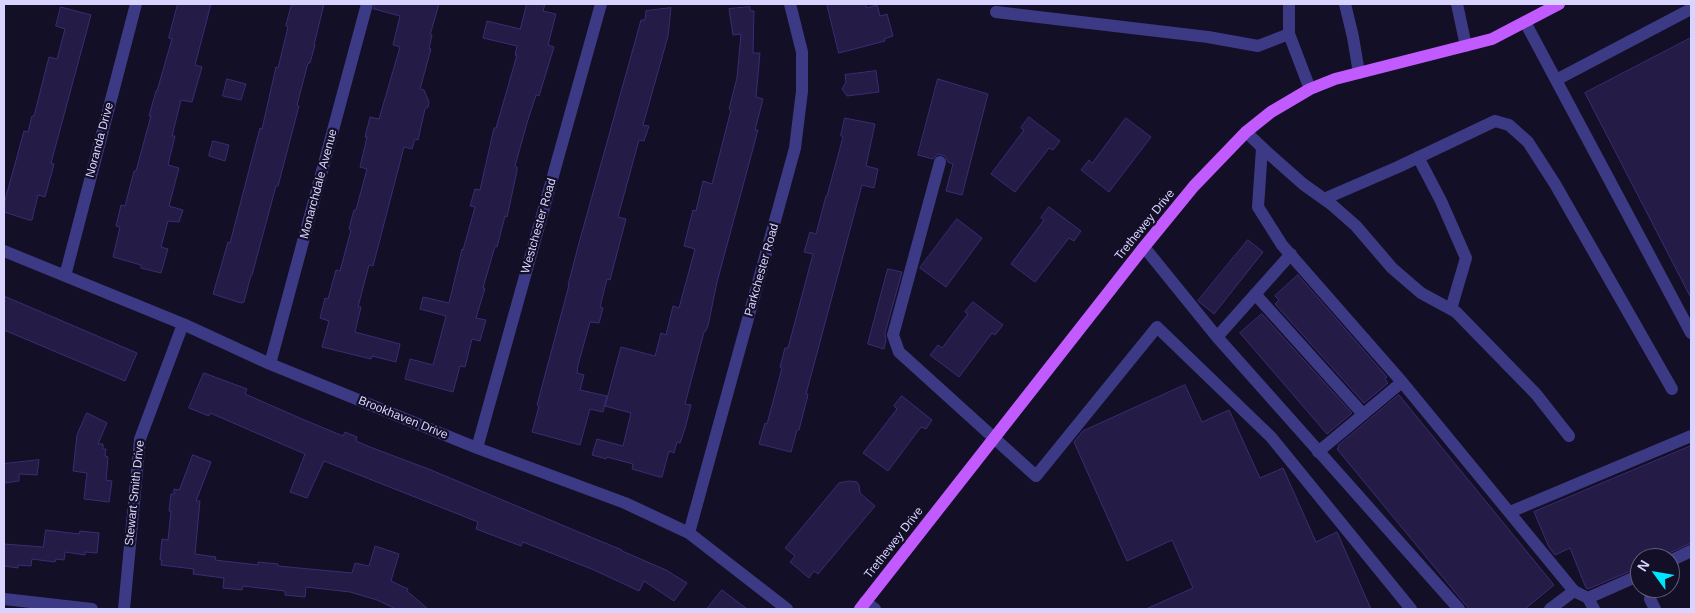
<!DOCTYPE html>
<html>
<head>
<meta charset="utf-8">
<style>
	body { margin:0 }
	#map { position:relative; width:1695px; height:613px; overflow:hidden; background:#130f26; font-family:Arial,sans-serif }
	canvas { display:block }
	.frame { position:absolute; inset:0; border:5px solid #d9d4ff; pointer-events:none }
	.north { position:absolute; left:1630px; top:548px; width:50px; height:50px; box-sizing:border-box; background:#130f26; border:1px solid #625e7d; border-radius:50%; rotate:302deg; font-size:14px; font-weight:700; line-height:20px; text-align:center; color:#d9d4ff }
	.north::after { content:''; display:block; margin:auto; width:18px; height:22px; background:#00e5ff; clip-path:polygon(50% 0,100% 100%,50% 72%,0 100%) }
</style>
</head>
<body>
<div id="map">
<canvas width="1695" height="613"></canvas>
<div class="frame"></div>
<div class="north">N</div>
</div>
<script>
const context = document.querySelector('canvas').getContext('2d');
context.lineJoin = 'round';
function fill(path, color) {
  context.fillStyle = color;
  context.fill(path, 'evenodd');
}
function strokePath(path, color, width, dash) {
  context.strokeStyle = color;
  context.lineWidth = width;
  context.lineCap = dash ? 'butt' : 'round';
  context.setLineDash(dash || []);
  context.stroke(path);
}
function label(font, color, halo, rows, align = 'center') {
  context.font = font + ' Arial,sans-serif';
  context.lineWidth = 4.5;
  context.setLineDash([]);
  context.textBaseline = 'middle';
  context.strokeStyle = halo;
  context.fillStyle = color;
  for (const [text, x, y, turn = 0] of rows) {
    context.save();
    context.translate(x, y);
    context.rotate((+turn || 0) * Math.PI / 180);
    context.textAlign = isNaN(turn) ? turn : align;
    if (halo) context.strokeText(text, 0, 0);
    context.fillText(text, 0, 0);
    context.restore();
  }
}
const building = new Path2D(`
	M178,4H211L195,65L202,67L192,102L181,100L172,136H175L168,165L179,168L169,206L183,210L179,222L168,221L161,247L168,249L161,273L141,268V265L113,257L120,227L116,226L121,205L125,206L134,171H136L151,116H149L156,91H157L172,39L169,38Z
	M292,4H324L314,45H315L310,63H308L297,105L299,106L278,186H276L252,275H251L244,302L241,303L213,294L228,242L230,243L260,128L262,129L276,67L278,68L288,27L286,26Z
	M375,4H439L430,35H432L429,49H431L420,89L424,90L429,102L428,107L425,109L418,140L415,139L412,149L404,147L373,266L369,265L358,307H361L355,332L400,344L396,362L372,356L371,359L322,347L329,321L320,318L325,298L328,299L336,270L340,271L351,230L349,229L352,217L354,210H356L367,169L360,167L367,137H365L370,117L379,119L400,47L393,45L400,16L374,9Z
	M527,4H545L543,11L556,14L548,45L554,47L539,96L536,95L527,123L515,166L517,167V171L507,217L505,216L497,247L495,246L483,288H485L476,318L486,320L480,341L472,339L465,367L460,366L453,392L405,379L410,359L433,365L446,316L420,309L423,297L449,303L462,249L463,250L475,207L470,206L475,189L480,190L494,128H496L517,55H515L517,46L483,38L487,21L520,29Z
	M827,4H865L867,8L877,5L880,16L887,14L893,36L884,39L885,41L839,53Z
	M61,7L91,15L51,163L54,164L45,197L38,195L32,220H29L4,212V204L24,131L28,132L32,116H34L49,57L57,59L65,29L56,26Z
	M750,7V11H754L753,53H760L756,97L763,99L755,130H758L717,282L708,326L705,332H704L685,404L691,405L686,425L680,443L677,442L674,453L669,451L662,477H660L632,469L633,464L607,457L606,459L592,455L597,439L623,446L631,413L605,406L621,347L655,356L661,333L666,335L673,306L679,308L695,249L684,246L693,210L696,211L703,181L712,184L731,110L729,109L737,78L741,34L733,35L729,9Z
	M671,8L668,36L643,125L649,126L644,141L639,140L619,213L618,217L626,219L610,280L607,279L600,307L603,308L599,323L590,322L578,365L577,373L584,375L580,390L607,396L603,412L590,409L580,445L532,432L539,406L537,405L569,285H568L579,243L641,20H645L646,11Z
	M1691,38V298L1585,93Z
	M876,71L879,92L847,96L842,89L846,82L845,75Z
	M227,79L246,84L241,100L223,96Z
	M938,79L988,94L962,195L946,191L953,164L948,162L945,156L938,154L933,159L918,155Z
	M1029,117L1060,141L1053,150L1049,148L1015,192L991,174L1024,130L1021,128Z
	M845,118L875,124L866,166L878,169L874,188L862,185L806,394H808L807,399L799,430H797L791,452L759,444L765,423L767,424L782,368L780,367L785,348H788L813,254L804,252L810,232L816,234L826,196H827L843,137L841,136Z
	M1126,118L1151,137L1109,192L1081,170L1089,160L1092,163Z
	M213,141L229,145L225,161L209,156Z
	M1049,207L1081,231L1074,241L1069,238L1035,282L1011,264L1044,220L1041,218Z
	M957,219L982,238L946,287L920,268Z
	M1248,240L1263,252L1214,314L1198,301Z
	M888,269L902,272L885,333L886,340L884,349L868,344Z
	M1298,275L1387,377L1385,379L1388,383L1364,403L1275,304L1279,300L1275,296Z
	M4,296L137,353L125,381L4,330Z
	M973,302L1003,325L995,335L992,333L959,377L930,355L938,345L942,348L968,314L965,312Z
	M1262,314L1352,413L1327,434L1240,333Z
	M204,373L247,389L245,394L302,419L343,436L345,432L357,437L356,441L370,447L431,470L593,538L622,550V551L666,570L687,583L674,601L644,581L639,591L594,570L523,542L521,546L476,529L478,522L324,461L307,498L290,492L305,454L210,413L209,416L189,408Z
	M1185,385L1202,422L1229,410L1260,478L1283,468L1316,542L1337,532L1371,609H1146L1193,588L1172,540L1127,561L1074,442L1083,431Z
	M1399,395L1554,585L1525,609H1469L1337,449L1339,447L1338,446Z
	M902,396L932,420L926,429L921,427L888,471L863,453L897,409L894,406Z
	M87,413L107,423L98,444H103V449H106L105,456L108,457L106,480L112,481L109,502L84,499L87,473L73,471L77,435Z
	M1691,446V543L1667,554L1663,558H1640V567L1588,589L1586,588L1570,548L1555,555L1549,547L1534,512Z
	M193,455L211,462L196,501H200L195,554L216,557L215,560L258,565V562L278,564V566L352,573L355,563L369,566L375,546L399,554L391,581L408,589L407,591L428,609H396L377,600L350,592L306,587L305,597L285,595V591L243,586L242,590L223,588L224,578L193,574L194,569L161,565L162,560H160L162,539L168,540L171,511H169L171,494H174V489L179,490Z
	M39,460L37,475L19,474V481L4,483V464Z
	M850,481L857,482L859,485L860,493L875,506L818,574L814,571L809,578L790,562L795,556L785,548L839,483Z
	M46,530L79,534L80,531L99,533L97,553L85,552V555L65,552L64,560L56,559L55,562L32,559L31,566L18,565V568L4,566V544L43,547Z
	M722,590L747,609H707Z`);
const minor = new Path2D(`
	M1289,4V34L1310,89
	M1345,4L1353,37L1359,73
	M1457,4L1466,46
	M996,12L1208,37L1258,46L1289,34
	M1525,22L1691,333
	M1556,80L1691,9
	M1246,132L1268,153L1303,184L1331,204L1356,226L1392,268L1421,293L1456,312L1536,394L1569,436
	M1262,148L1258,207L1282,245L1402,382L1574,591L1588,598L1640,575
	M1418,157L1441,201L1466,258L1451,309
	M940,162L893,335L899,352L1036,476L1157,327L1271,437L1411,609
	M1324,199L1398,167L1495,121L1509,125L1528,142L1555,184L1672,389
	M1144,247L1217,337L1459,609
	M4,251L183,324L270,364L477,448L625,503L689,533L787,609
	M65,276L136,4
	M1255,294L1363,414
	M1217,337L1291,254
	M270,364L367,4
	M477,448L601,4
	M1318,452L1402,382
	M1510,512L1691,436
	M689,533L795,148L802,91V52L790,4
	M1670,561L1691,551
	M1588,598L1594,609
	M4,599L92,609
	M1650,599L1655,609
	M865,602L875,609
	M124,609L140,439L183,324
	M1550,609L1574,591`);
const major = new Path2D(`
	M860,609L1144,247L1194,186L1246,132L1271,112L1310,89L1335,79L1492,39L1559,4`);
const streetNames = [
	["Noranda Drive",100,140,-75],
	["Monarchdale Avenue",319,184,-75],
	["Trethewey Drive",1145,225,-51],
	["Westchester Road",539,226,-74],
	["Parkchester Road",762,270,-74],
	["Brookhaven Drive",403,418,22],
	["Stewart Smith Drive",135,493,-84],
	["Trethewey Drive",894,543,-52]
];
fill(building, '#241b47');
strokePath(building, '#3b2d73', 1);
strokePath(minor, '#3d3a85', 12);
strokePath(major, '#c25bff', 12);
label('12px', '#d9d4ff', '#130f26', streetNames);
</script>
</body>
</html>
